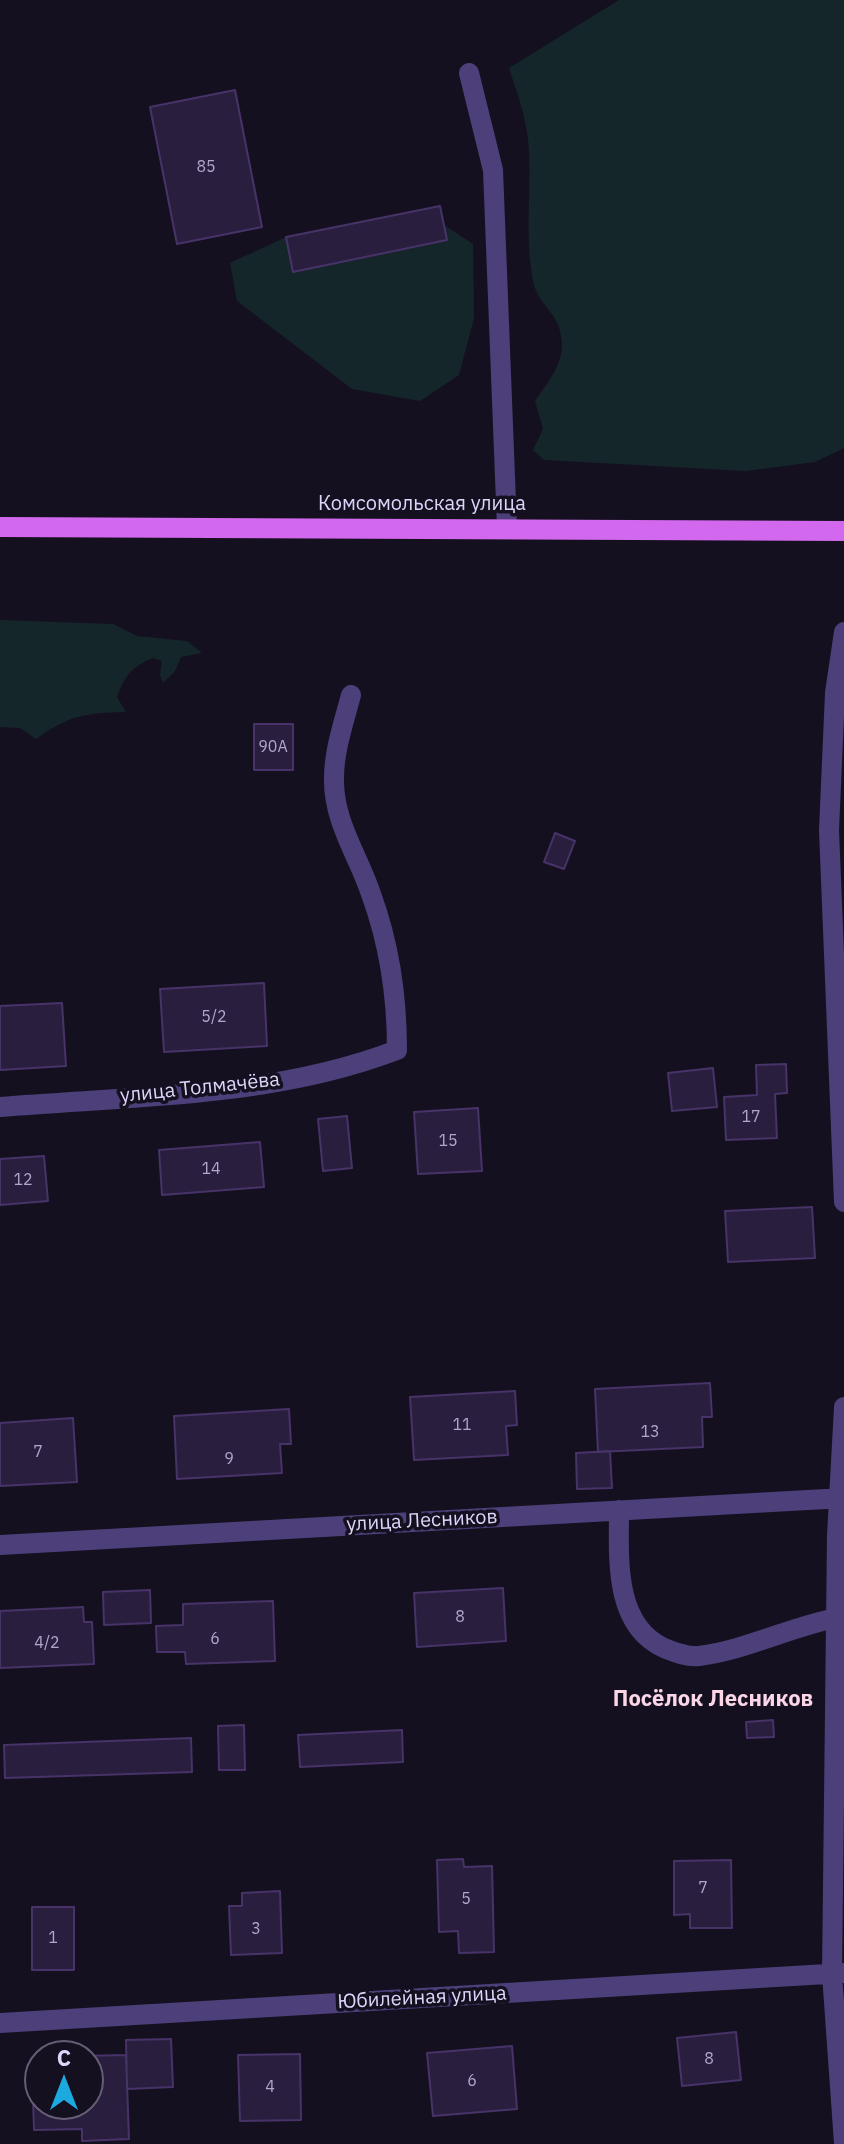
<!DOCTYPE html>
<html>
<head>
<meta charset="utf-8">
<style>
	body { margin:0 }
	#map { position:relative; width:844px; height:2144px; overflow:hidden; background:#151020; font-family:"IBM Plex Sans",sans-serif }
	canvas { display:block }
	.north { position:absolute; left:24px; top:2040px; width:80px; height:80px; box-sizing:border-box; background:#151020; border:2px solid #665e77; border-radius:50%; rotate:0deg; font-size:22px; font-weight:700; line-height:32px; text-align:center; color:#dfd4fa }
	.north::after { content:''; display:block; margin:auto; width:28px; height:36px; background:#1ba9df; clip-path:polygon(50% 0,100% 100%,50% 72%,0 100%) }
</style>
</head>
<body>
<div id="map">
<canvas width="844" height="2144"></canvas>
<div class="north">С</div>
</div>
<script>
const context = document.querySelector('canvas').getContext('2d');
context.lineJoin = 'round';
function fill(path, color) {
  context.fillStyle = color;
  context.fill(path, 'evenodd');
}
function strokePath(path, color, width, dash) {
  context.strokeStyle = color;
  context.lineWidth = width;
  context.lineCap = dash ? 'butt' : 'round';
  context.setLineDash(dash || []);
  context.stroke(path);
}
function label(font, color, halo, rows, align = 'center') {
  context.font = font + ' "IBM Plex Sans",sans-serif';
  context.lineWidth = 7;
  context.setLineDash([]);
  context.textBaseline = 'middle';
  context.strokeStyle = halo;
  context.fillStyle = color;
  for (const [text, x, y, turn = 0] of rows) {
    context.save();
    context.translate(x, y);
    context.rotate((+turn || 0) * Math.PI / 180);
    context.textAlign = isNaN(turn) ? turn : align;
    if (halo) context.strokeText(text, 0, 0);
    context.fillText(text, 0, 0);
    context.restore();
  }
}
const green = new Path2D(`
	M619,0H844V448L815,462L746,471L544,460L533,450L543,429L535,401C546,385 561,367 562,347C562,311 538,308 533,281C525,239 531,194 529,152C528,123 518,95 509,68Z
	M444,225L473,244L474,318L459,375L420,401L352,389L237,301L230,263L286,237L294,272L447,241Z
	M0,620L113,624L137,636L187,641L202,653L181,657L175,671L163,683L160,675L162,661L153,658C131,667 125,676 117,697L126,712C85,713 70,715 36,739L20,728L0,727Z`);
const building = new Path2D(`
	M235,90L262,227L177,244L150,107Z
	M440,206L447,240L293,272L286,237Z
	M254,724H293V770H254Z
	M555,833L575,841L564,869L544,862Z
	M264,983L267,1046L164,1052L160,989Z
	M62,1003L66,1066L0,1070V1006Z
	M786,1064L787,1093L775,1094L777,1138L726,1140L724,1097L757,1095L756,1065Z
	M713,1068L717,1107L672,1111L668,1073Z
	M478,1108L482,1171L418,1174L414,1112Z
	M347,1116L352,1168L323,1171L318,1119Z
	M260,1142L264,1187L162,1195L159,1150Z
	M44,1156L48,1201L0,1205V1159Z
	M812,1207L815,1258L728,1262L725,1211Z
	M710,1383L712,1417H702L703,1447L598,1452L595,1389Z
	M515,1391L517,1425L506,1426L508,1455L414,1460L410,1397Z
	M289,1409L291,1444H280L282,1473L177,1479L174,1416Z
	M73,1418L77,1482L0,1486V1423Z
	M610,1451L612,1488L577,1489L576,1453Z
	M503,1588L506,1641L417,1647L414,1593Z
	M150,1590L151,1623L104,1625L103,1592Z
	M273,1601L275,1661L186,1664L185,1652H157L156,1626L183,1625V1604Z
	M83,1607L84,1622H92L94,1664L0,1668V1611Z
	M773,1720L774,1737L747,1738L746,1722Z
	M244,1725L245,1770H219L218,1726Z
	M402,1730L403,1762L300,1767L298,1735Z
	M191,1738L192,1772L5,1778L4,1745Z
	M463,1859L464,1867L492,1866L494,1952L459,1953L458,1931L439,1932L437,1860Z
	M731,1860L732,1928H690V1914L674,1915V1861Z
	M280,1891L282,1953L231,1955L229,1906H242V1893Z
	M32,1907H74V1970H32Z
	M736,2032L741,2080L682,2086L677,2038Z
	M171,2039L173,2087L127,2089L126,2040Z
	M512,2046L517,2109L433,2116L427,2053Z
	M300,2054L301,2120L240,2121L238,2055Z
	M126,2055L129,2139L82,2141V2129L34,2130L32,2068H40V2104H88V2056H79Z`);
const minor = new Path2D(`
	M469,73L493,170L507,528
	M844,632L835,693L829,830L844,1202
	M0,1107C132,1096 272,1098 397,1050C397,997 389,943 371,894C358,855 333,821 334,778C334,750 344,722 351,695
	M844,1407L837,1536L832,1974L844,2143
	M619,1510C619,1556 613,1625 664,1648C676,1653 687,1657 699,1656C746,1650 790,1627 836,1618
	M0,1545L844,1498
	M0,2023L844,1973`);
const major = new Path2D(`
	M0,527L844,531`);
const numberNames = [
	["85",206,167],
	["90А",273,747],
	["5/2",214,1017],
	["17",751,1117],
	["15",448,1141],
	["14",211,1169],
	["12",23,1180],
	["11",462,1425],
	["13",650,1432],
	["7",38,1452],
	["9",229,1459],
	["8",460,1617],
	["6",215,1639],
	["4/2",47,1643],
	["7",703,1888],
	["5",466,1899],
	["3",256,1929],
	["1",53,1938],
	["8",709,2059],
	["6",472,2081],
	["4",270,2087]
];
const streetNames = [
	["Комсомольская улица",422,504],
	["улица Толмачёва",200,1088,-6],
	["улица Лесников",422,1521,-3],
	["Юбилейная улица",422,1998,-3]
];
const neighbourhoodNames = [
	["Посёлок Лесников",713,1700]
];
fill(green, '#142629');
fill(building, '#2a1e3f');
strokePath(building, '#473368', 2);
strokePath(minor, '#4d407a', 20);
strokePath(major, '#d268ed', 20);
label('16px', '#b2a6cb', null, numberNames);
label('20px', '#dfd4fa', '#151020', streetNames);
label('bold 22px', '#fad6e7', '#151020', neighbourhoodNames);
</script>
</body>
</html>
